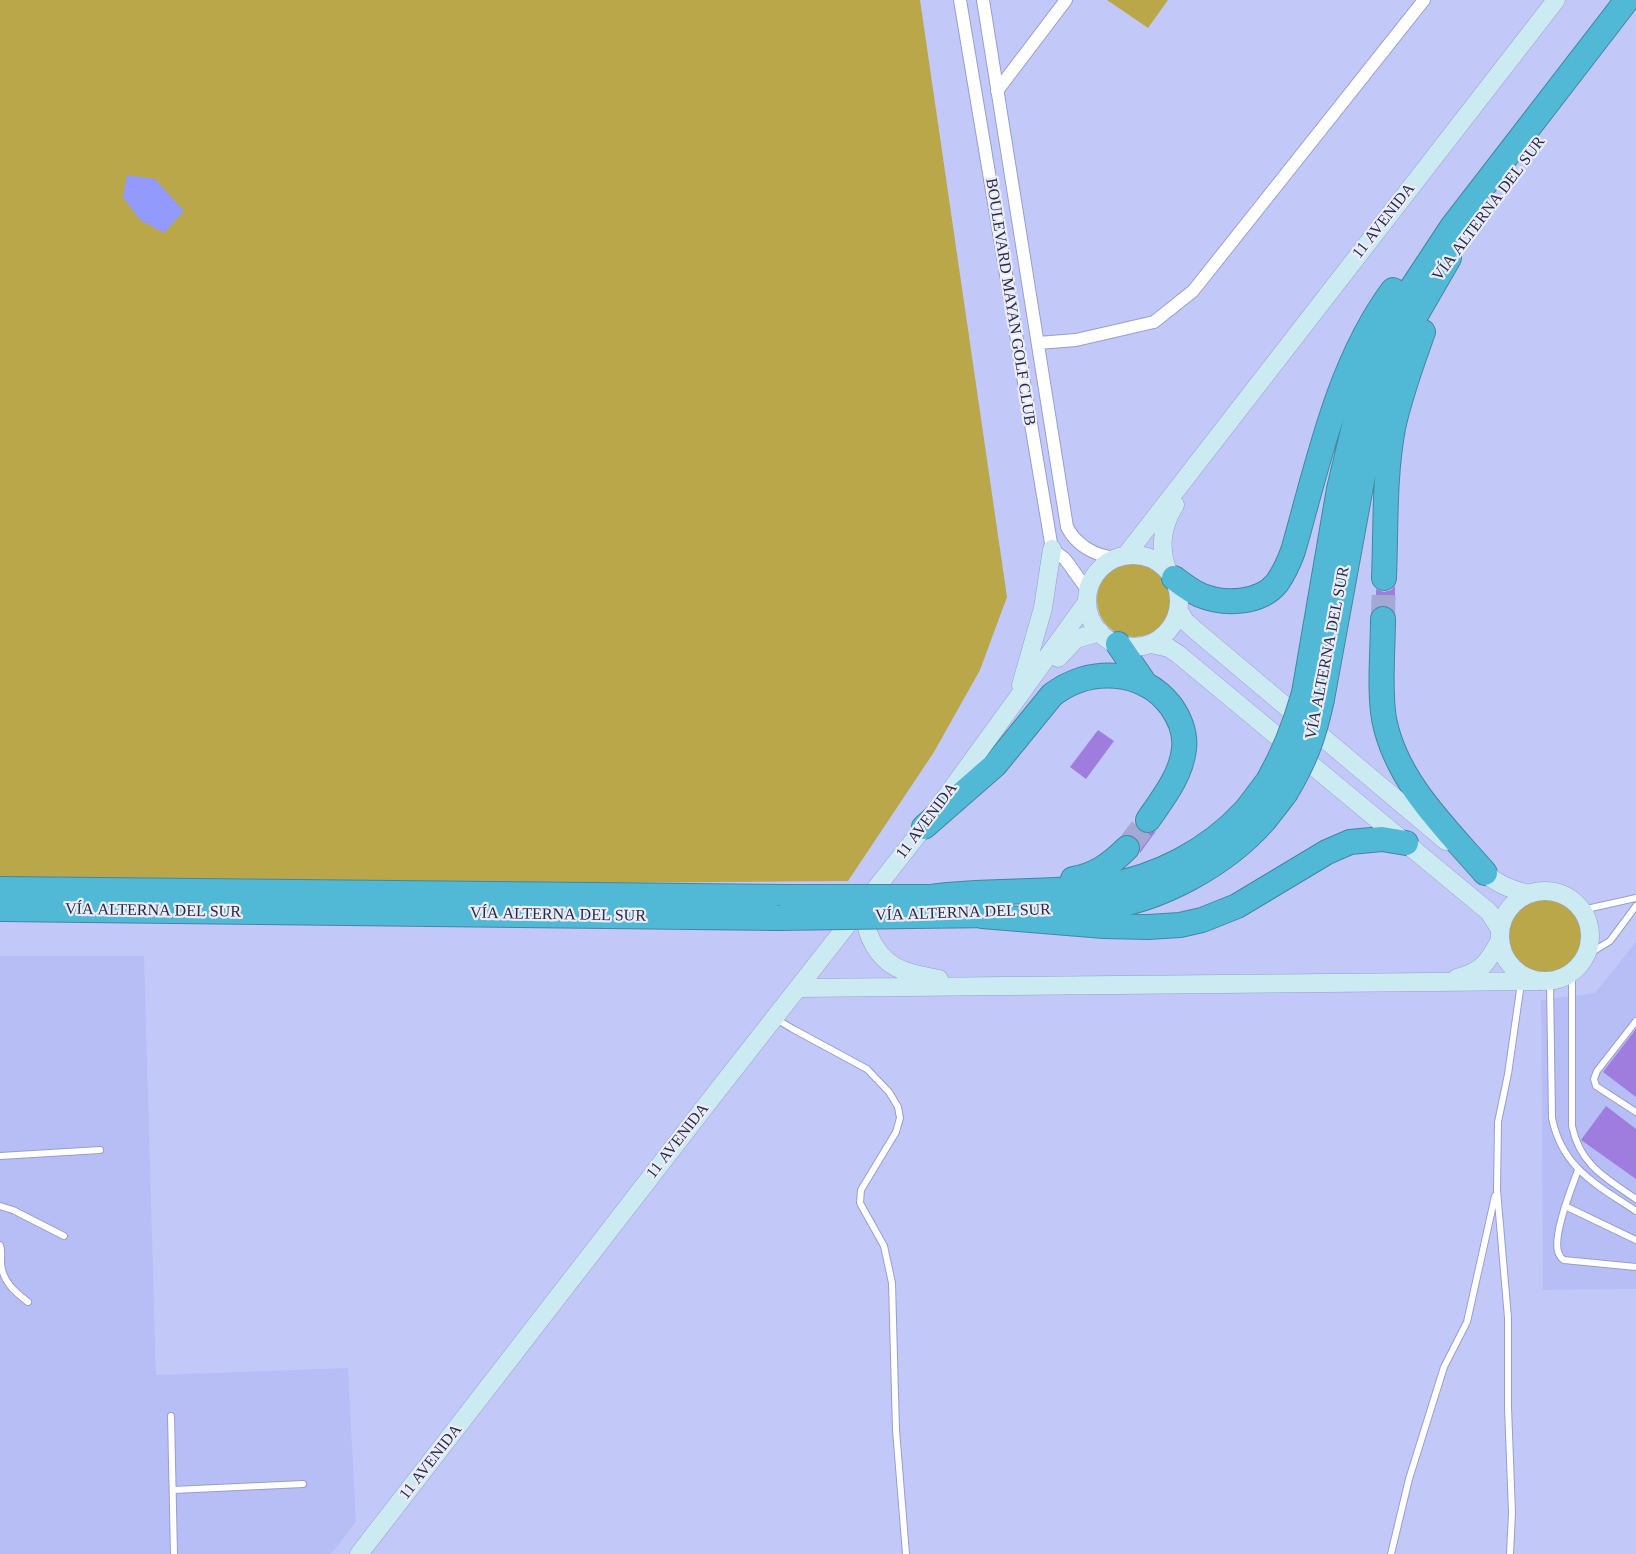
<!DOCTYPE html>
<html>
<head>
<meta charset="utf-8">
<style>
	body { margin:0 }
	canvas { display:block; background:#c2c9f9 }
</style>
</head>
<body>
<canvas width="1636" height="1554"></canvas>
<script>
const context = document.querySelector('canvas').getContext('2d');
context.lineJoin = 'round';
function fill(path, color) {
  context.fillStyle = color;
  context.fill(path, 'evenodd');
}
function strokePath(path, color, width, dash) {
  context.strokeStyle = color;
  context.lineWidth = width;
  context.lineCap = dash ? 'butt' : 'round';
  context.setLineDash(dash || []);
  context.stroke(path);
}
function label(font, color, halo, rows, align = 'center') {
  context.font = font + ' Georgia,serif';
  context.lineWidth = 4.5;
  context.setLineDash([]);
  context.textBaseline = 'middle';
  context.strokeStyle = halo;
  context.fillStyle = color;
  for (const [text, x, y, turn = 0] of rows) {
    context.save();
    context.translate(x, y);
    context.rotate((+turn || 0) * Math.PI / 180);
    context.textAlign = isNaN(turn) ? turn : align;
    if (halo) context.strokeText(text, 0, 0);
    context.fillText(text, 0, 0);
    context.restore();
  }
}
const built = new Path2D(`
	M1636,942V1289L1543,1290L1541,1000L1595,993Z
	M0,956H144L156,1375L348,1368L356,1522L331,1554H0Z`);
const green = new Path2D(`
	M0,0H920L1007,597L980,670L934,752L848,881L0,888Z
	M1107,0H1168L1148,28Z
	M1097 600a37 37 0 1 1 74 0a37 37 0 1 1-74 0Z
	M1508 936a37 37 0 1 1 74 0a37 37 0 1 1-74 0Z`);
const water = new Path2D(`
	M127,175L155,179L184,211L164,233L140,220L123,197Z`);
const building = new Path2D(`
	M1395,586V612L1390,607L1384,605L1376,608V589L1384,592L1391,590Z
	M1098,730L1114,741L1086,779L1070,767Z
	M1136,826L1141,832L1146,834L1156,831L1140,853V845L1137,839L1129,835Z
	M1636,1029V1097L1603,1072Z
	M1606,1106L1636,1129V1179L1581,1140Z`);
const highwayTunnel = new Path2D(`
	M1383,619L1384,578
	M1127,848L1148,820`);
const lane = new Path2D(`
	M1582,910L1636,898
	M1587,955L1610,941L1636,906
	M1572,973V1126C1580,1165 1606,1178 1636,1199
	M1550,982L1552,1118C1562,1168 1597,1185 1636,1211
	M776,1019L793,1029L867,1069L889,1092L898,1107L900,1118L896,1132L861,1190L860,1203L884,1246L892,1283L896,1430L906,1554
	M1636,1021L1597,1071L1594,1079L1596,1086L1636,1112
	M0,1156L100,1150
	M1578,1170C1572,1187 1551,1238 1559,1254C1560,1256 1562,1259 1564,1260L1636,1267
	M0,1206L13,1210L64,1236
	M1565,1206L1636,1240
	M0,1245C2,1251 1,1258 1,1264C3,1282 15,1292 28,1302
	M171,1416L174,1554
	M173,1490L303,1484
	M1391,1554L1409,1479L1444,1367L1467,1322L1495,1196
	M1510,1554L1512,1513L1508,1407V1318L1497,1190L1498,1122L1508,1074L1521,983`);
const street = new Path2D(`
	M960,0L1052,549L1065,559L1088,591
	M983,0L1067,527C1076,545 1095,556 1116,558
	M997,91L1066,0
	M1038,343L1076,340L1154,322L1193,291L1424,0`);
const secondary = new Path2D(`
	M1126,555L1556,0
	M1087 601a46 46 0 1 1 92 0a46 46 0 1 1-92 0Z
	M1167,569C1159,546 1162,526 1175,505
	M1179,611L1185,621L1195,630L1446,841
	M1151,644L1169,648L1178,654L1489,912L1500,929
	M1058,658L1076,639L1100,632
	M1021,685L1043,608L1052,549
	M1475,865C1494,882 1505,888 1529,894
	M1500 936a45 45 0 1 1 90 0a45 45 0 1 1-90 0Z
	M867,907C861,933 880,963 905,971C916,975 928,977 939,979
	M1457,978C1482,972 1488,962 1500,940
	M799,988L1538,981
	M359,1554L714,1095L924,827L1087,602`);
const highway = new Path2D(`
	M1174,578C1182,584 1191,591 1200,595C1224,605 1260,604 1277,583C1284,573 1289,562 1293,551C1318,464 1338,364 1393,290
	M1384,578C1386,528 1384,476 1393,428C1400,395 1412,363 1423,332
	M1383,619C1383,649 1379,690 1384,719C1396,781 1445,827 1485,873
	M1118,644L1146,685
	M1304,693L1339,489L1360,401L1375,358L1396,312L1452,227L1627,0
	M1322,699L1371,432L1389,372L1412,322L1449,258
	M924,827L995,765L1052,695C1088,667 1142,668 1171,706C1180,719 1186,733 1184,749C1181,776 1163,798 1148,820
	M1073,879C1096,875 1111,864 1127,848
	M0,889L788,897
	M929,897C986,889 1045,894 1103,886C1156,878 1208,851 1245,811C1253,802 1260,791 1268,781
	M0,909L778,918
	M1057,911C1072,910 1087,909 1102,908C1161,900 1225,865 1264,821C1271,812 1278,803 1285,794
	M913,916L998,915
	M982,916L1104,926L1148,927L1180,925L1202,920L1237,906L1327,852L1350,842L1382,839L1406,843`);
const highwayBridge = new Path2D(`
	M1268,781C1284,753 1295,725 1304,693
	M1285,794C1305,761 1314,737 1322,699
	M788,897H929
	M778,918L913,916`);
const streetNames = [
	["VÍA ALTERNA DEL SUR",1489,209,-53],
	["11 AVENIDA",1384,221,-52],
	["BOULEVARD MAYAN GOLF CLUB",1010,302,81],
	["VÍA ALTERNA DEL SUR",1328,653,-79],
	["11 AVENIDA",927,821,-53],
	["VÍA ALTERNA DEL SUR",153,911,1],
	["VÍA ALTERNA DEL SUR",963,913,-2],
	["VÍA ALTERNA DEL SUR",558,915,1],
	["11 AVENIDA",678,1141,-52],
	["11 AVENIDA",431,1462,-52]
];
fill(built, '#b7bef5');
fill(green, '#baa749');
fill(water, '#929bfd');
fill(building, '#9f7dde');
strokePath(highwayTunnel, '#a3a9d4', 24, [24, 12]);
strokePath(lane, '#979ecc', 8);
strokePath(street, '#979ecc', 14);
strokePath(secondary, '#979ecc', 19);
strokePath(highway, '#4387a0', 26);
strokePath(lane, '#fff', 6);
strokePath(street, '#fff', 12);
strokePath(secondary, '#cbeaf2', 18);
strokePath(highway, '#51b9d5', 24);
strokePath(highwayBridge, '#4387a0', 26, []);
strokePath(highwayBridge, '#51b9d5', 24);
label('16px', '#292b3e', '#eaecfb', streetNames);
</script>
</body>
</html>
